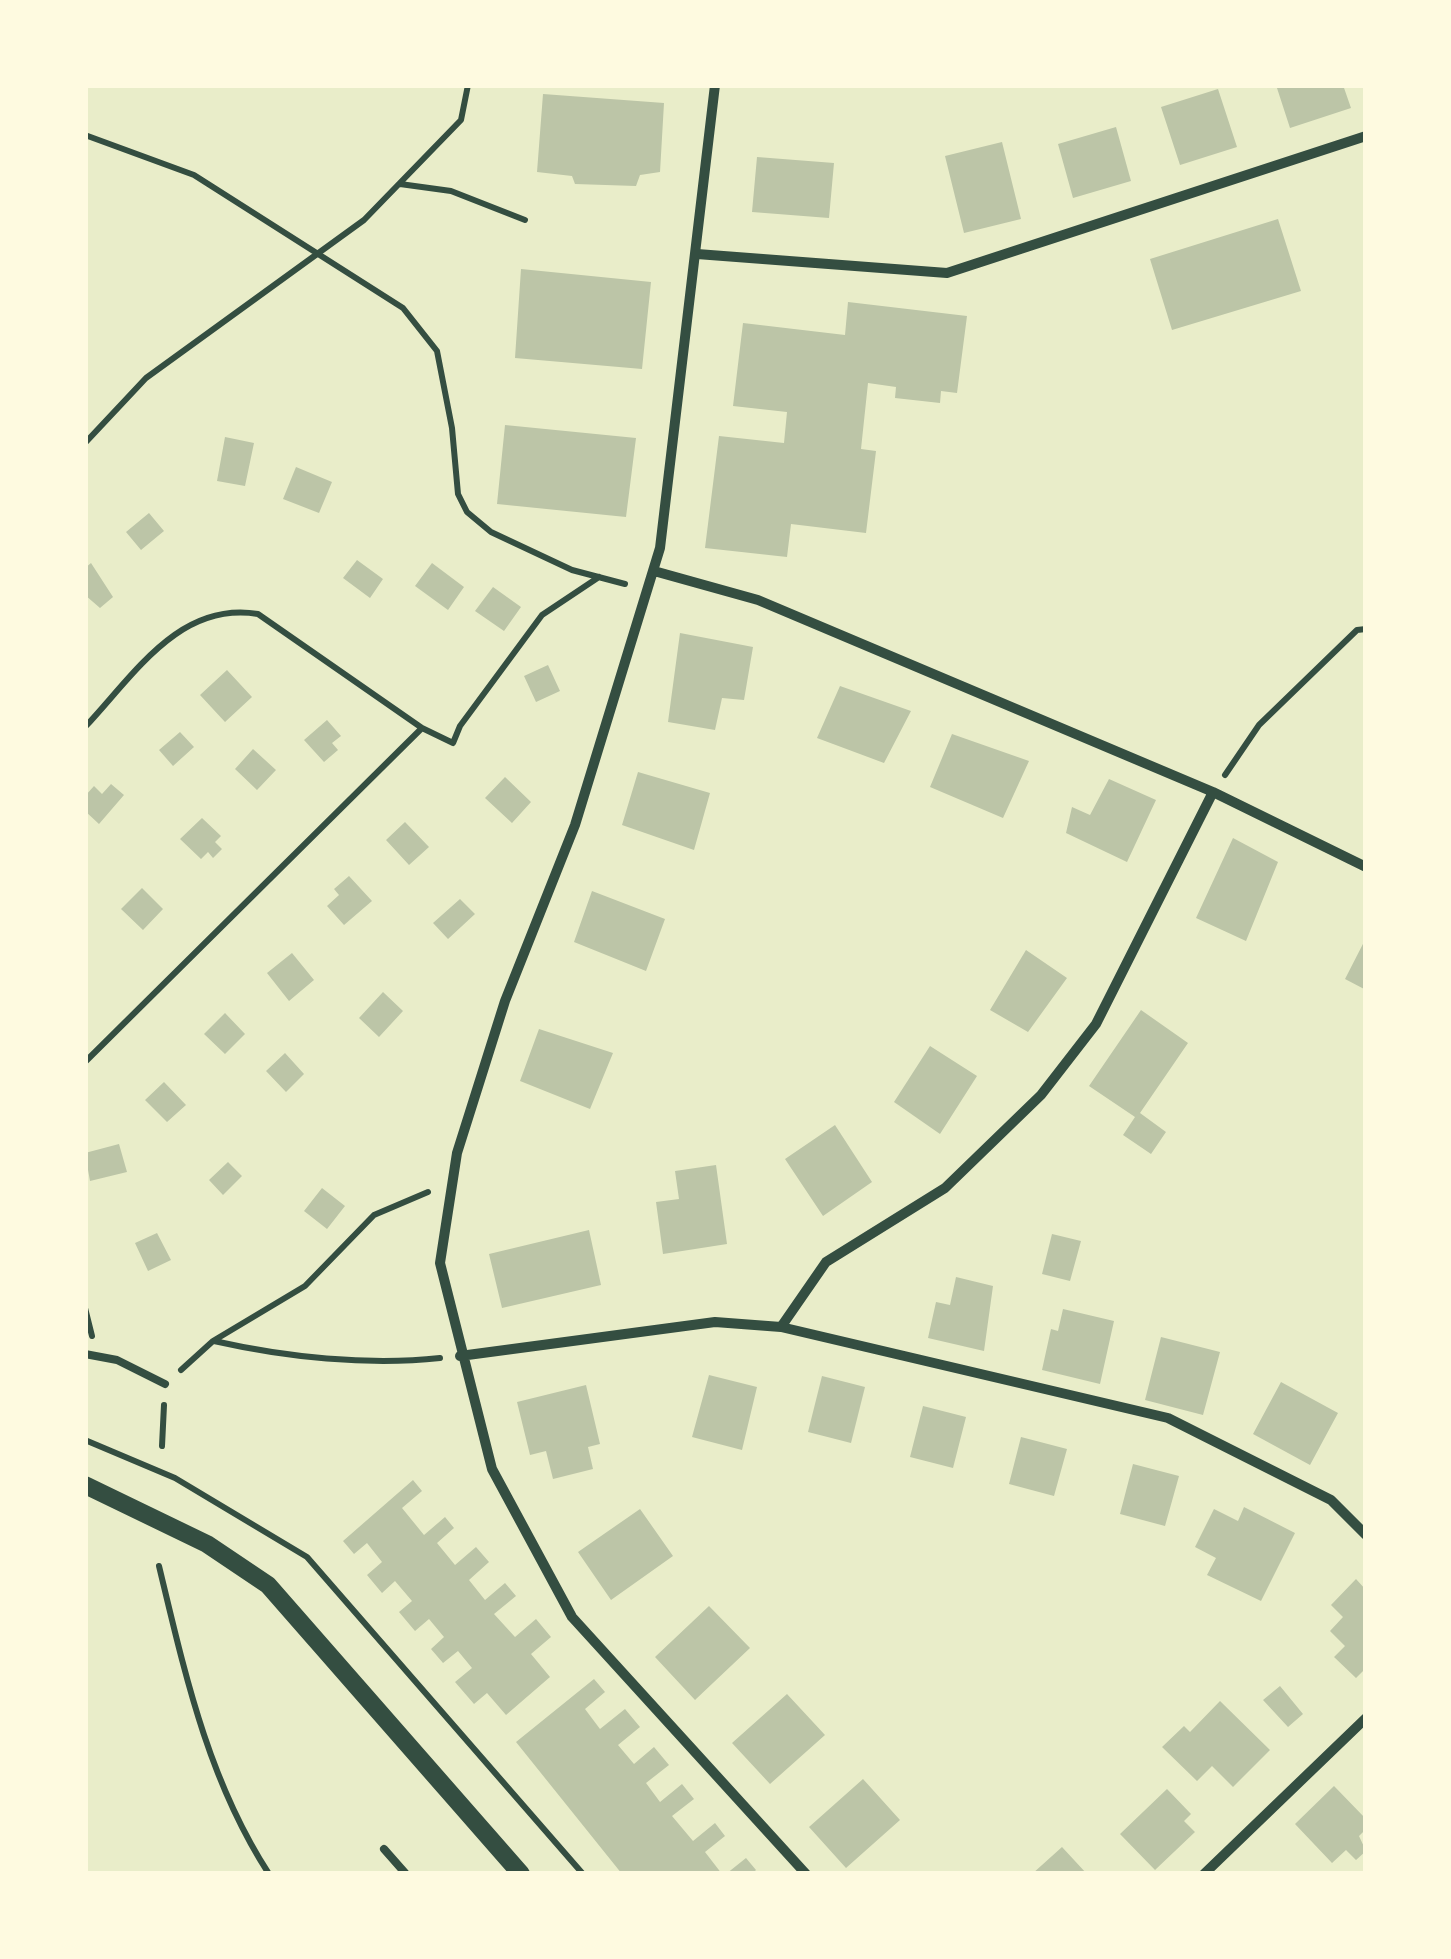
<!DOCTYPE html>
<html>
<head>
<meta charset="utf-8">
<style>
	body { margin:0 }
	#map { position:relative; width:1451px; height:1959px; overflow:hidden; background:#e9edc9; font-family:"Golos Text",sans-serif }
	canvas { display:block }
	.frame { position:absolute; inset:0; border:88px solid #fefae0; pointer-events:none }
</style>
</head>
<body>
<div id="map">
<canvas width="1451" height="1959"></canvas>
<div class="frame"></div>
</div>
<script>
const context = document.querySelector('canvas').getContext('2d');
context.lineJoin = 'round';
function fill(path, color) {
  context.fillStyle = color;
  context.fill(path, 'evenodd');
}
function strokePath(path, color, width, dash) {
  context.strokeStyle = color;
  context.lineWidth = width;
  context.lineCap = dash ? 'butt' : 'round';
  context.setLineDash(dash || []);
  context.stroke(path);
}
const building = new Path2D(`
	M1276,85H1343L1351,108L1290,128Z
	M1218,89L1237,147L1180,165L1161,107Z
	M543,94L664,103L660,172L640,175L636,186L575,184L572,176L537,172Z
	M1116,127L1131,181L1073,198L1058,144Z
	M1002,142L1021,219L964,233L945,156Z
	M757,157L834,163L829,218L752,212Z
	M1278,219L1301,291L1172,330L1150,259Z
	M521,269L651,282L642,369L515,358Z
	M848,302L967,316L957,393L941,391L940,403L895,398L896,387L868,383L861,449L876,451L866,533L791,524L787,557L705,548L719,436L784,443L787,412L733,406L743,323L845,335Z
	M505,425L636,438L626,517L497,504Z
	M225,437L254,443L245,486L217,481Z
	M296,467L332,482L319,513L283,499Z
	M149,513L164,531L141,550L126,532Z
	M357,560L383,579L370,598L343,578Z
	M91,563L113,597L100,608L85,595V568Z
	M432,563L464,587L448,610L415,586Z
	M493,587L521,607L504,631L475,611Z
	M680,633L753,647L744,700L722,698L715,730L668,722Z
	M548,665L560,691L536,702L524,676Z
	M227,670L252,697L225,722L200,695Z
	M840,686L911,711L884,763L817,738Z
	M327,720L341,736L332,743L338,750L324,762L304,740Z
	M180,732L194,747L173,766L159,750Z
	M952,734L1029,761L1003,818L930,787Z
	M253,749L276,770L257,790L235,769Z
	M638,772L710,793L694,850L622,825Z
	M505,777L531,802L512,823L485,798Z
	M1109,779L1156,800L1127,862L1066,833L1072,807L1090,815Z
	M111,784L124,795L99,824L85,811V796L94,786L102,794Z
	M202,818L221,836L215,842L222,849L213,858L208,852L201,859L180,839Z
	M405,822L429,847L409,865L386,840Z
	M1233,838L1278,862L1246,941L1196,918Z
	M349,876L372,901L344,925L327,906L339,895L334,889Z
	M142,888L163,909L143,930L121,909Z
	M592,891L665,919L646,971L574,942Z
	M460,899L475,914L448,939L433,923Z
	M1366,938V990L1345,979Z
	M1026,950L1067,978L1028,1032L990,1010Z
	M292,953L314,980L289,1001L267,973Z
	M383,992L403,1011L379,1037L359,1018Z
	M1141,1010L1188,1043L1140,1113L1166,1132L1151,1154L1123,1135L1135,1117L1089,1086Z
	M225,1013L245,1034L225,1054L204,1034Z
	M539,1029L613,1053L590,1109L520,1081Z
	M930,1046L977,1076L940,1134L894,1102Z
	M285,1053L304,1074L286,1092L266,1071Z
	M164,1082L186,1105L167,1122L145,1100Z
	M835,1125L872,1182L823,1216L785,1159Z
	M119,1144L127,1172L90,1181L85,1153Z
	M228,1162L242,1176L223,1195L209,1180Z
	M716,1165L727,1244L663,1254L656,1202L679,1199L675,1171Z
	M322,1188L345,1206L327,1229L304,1211Z
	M589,1230L601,1285L502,1308L489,1254Z
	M157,1233L171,1260L148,1271L135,1243Z
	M1052,1234L1081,1241L1070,1281L1042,1274Z
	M956,1277L993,1286L984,1351L928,1338L936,1302L950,1305Z
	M1063,1309L1114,1321L1100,1384L1042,1370L1051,1329L1058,1331Z
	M1161,1337L1220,1352L1203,1415L1145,1400Z
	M709,1375L757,1387L742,1450L692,1437Z
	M822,1376L865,1387L851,1443L808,1432Z
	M1281,1382L1338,1413L1310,1465L1253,1434Z
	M586,1385L600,1444L588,1447L593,1469L553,1479L546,1451L530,1455L517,1402Z
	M923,1406L966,1417L953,1468L910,1457Z
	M1021,1437L1067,1449L1054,1496L1009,1484Z
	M1133,1464L1179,1476L1165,1526L1120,1514Z
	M413,1480L422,1491L402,1508L424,1535L445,1517L454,1528L437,1543L455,1565L476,1547L489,1562L469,1580L485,1600L505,1583L516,1596L494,1614L515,1637L536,1619L551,1637L531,1654L550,1677L506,1715L487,1693L474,1704L455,1682L472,1668L458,1651L443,1663L431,1649L444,1637L429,1619L415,1631L399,1612L412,1601L395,1581L382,1593L367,1575L382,1562L367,1543L354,1554L343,1541Z
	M1244,1507L1295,1533L1261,1601L1207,1575L1216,1558L1195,1547L1214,1509L1238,1521Z
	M640,1509L673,1556L611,1600L578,1552Z
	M1356,1579L1366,1590V1668L1356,1678L1334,1657L1345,1646L1330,1631L1343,1617L1331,1605Z
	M709,1606L750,1648L695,1700L655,1657Z
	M594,1679L605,1692L585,1709L600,1729L625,1709L640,1727L618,1745L634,1764L654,1747L669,1765L646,1783L660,1802L682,1784L694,1799L672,1816L693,1841L715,1823L725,1836L705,1852L722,1874H622L516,1742Z
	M1280,1686L1303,1714L1288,1727L1263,1700Z
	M787,1694L825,1735L770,1784L732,1743Z
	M1220,1701L1270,1750L1233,1787L1212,1766L1197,1781L1162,1747L1184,1726L1190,1732Z
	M863,1779L900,1820L846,1868L809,1827Z
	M1334,1786L1366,1819V1829L1359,1836L1366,1851L1356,1860L1346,1850L1332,1863L1295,1824Z
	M1167,1789L1191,1814L1184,1821L1195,1832L1155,1870L1120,1834Z
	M1062,1847L1087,1874H1032Z
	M746,1858L756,1870L752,1874H726Z`);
const path = new Path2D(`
	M85,135L194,175L403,308L437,351L452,428L458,494L467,512L491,532L572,570L625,584
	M400,184L451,191L525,220
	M85,443L146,378L364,220L461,120L468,85
	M85,727C134,675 179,601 258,614L422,728L85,1062
	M422,728L453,743L460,726L542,615L599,577
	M1225,775L1259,725L1357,630L1366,629
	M85,1308L92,1336
	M214,1341C285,1357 368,1366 440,1358
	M181,1370L213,1341L305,1286L374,1215L428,1192
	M85,1440L175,1478L307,1557L583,1874
	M162,1446L164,1405
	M159,1566C185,1674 208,1780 269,1874`);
const service = new Path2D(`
	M85,1354L117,1360L165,1384
	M384,1849L406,1874`);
const minor = new Path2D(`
	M715,85L660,548L575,825L505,1001L457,1153L440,1263L492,1469L572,1617L806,1874
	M697,254L947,273L1366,136
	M654,571L758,600L1213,792L1366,867
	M781,1327L826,1262L945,1188L1041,1095L1096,1024L1213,792
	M460,1356L715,1322L781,1327L1168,1418L1331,1500L1366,1535
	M1204,1874L1366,1718`);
const tertiary = new Path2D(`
	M85,1485L207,1544L268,1585L521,1874`);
fill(building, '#bcc5a7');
strokePath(path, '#344e41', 6);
strokePath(service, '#344e41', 8);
strokePath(minor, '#344e41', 10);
strokePath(tertiary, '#344e41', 18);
</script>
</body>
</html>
